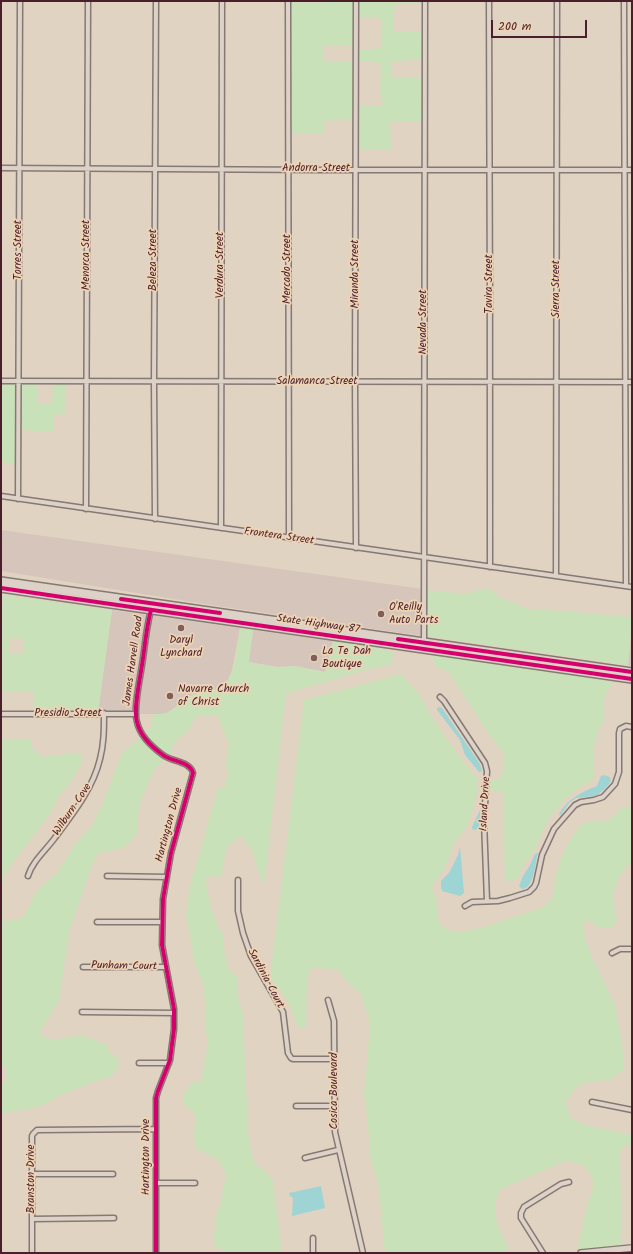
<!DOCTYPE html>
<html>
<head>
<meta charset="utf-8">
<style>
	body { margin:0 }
	#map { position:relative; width:633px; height:1254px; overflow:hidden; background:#e1d3c2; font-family:Kalam,sans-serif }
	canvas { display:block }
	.frame { position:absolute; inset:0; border:2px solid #4a1f2b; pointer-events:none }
	.scale { position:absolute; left:491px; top:20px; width:96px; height:18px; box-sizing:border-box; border:2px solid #4a1f2b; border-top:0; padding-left:5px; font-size:12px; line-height:14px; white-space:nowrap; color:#4a1f2b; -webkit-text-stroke:3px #eed4b5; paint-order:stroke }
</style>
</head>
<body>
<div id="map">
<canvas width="633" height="1254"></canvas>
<div class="frame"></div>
<div class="scale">200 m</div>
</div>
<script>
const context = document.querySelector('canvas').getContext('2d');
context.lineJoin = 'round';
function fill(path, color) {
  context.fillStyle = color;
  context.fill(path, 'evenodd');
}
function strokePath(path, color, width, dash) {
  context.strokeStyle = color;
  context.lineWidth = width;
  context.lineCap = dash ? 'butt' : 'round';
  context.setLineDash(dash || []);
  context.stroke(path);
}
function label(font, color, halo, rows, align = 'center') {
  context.font = font + ' Kalam,sans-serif';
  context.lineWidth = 3.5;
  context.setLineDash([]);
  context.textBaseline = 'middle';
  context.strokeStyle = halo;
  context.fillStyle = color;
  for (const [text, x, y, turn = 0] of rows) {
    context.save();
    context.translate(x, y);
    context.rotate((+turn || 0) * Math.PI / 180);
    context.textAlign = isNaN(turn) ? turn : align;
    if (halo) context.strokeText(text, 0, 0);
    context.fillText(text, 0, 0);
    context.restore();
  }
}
const built = new Path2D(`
	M1,530L423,589L422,636L217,606L1,571Z
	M112,610L148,615L134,712H98Z
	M151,615L240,628L231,675L224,686L218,689L192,695L184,699L177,706L166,714H138Z
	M632,627V665H628Z
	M253,630L333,641L325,672L295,666L277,667L248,662Z`);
const green = new Path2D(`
	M322,1H355V45L324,46L323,61L354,62L355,119L324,121L323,134H290V2L322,3Z
	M360,1H421V3L393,5V32L422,31L423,59L391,62V77H421L423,121L390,122L391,149L358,150V106H383L380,91L381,63L359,61V50L382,48L381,20L379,17L360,18Z
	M1,383H17V464L1,462Z
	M21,383H37V404H52L53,383H66V414L54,415V432L21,430Z
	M478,589L491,590L500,598L510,601L530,610L539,609L632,617L628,665L426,636V590L469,594Z
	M3,595L112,610L98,712H33V691H1V620ZM10,638L24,639V654H9Z
	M240,628L253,630L249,662L277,667L295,666L325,672L333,641L376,647L393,652L392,664L362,671L286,694L264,886L259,874L252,850L241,836L227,846L221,876L219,877L211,876L205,878L211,907L218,926L224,937V951L230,971L238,977V997L243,1014L248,1131L253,1161L273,1180L282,1253H227L226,1251L215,1248L214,1236L216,1215L221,1201L226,1175L218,1160L195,1148L194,1132L196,1118L193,1111L185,1106L183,1097L191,1082L201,1081L208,1042L206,1035L204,986L195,966L186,915L190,885L198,859L218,787L224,788L227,776L226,761L229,744L217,716L196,715L192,726L175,742L169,757L160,751L144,734L151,727L153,714C165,714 170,713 178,705C181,703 182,700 185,698C193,693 208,692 217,689C235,685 237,643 240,628Z
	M432,655L588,677L595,679L614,682C608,688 603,698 603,706C604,713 605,717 603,723L600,725L593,749L594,779L579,788L564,800L548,820L535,849L524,865L517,879L510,880L505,882L503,792L490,790V779H497L501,777L503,771L504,755L486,730L448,671L435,667Z
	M401,674L420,695L426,707L447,740L473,774L478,776L477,795L468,825L454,843L444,870L436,880L432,887L437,901L439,924L448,930L460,932L484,927L544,907V905L550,902L553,896L557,870L562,856L569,841L582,823L605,821L614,816L621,807H632V861C623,870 614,882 614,895C613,903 616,913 617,921L612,927H597L592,922L583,921L585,938L592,957L615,1005L624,1057V1071L615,1074L612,1080C589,1082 576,1079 566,1103L570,1117L582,1124L632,1135V1144L625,1146L620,1151L622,1248L577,1252L588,1201L592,1194L593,1181L588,1170L583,1165L565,1161L505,1187L500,1190L497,1197L495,1211L497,1224L508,1247L504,1253H387L384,1247L379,1188L370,1157L368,1125L364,1094L369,1038V1019L360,992C353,989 341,975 337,969L311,968L307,979L306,1028L298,1027L289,1003L270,978L304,700Z
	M141,737L157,753L167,760V762L163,760L153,771L139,805L137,834L123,848L99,853L92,865L70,929L59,1000L40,1032L42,1036L52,1040L82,1035L107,1045L110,1053L119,1059L118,1067L113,1075L109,1077L91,1083L58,1096L49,1102L38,1107L1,1114V1083L7,1081L5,1066H1V739H31V746L42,757L76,753L82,754V763L67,787L58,797L54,808L5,873L2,887L3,924L6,921L20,919L26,913L37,890L56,874L74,846L93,824L101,807L122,753Z`);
const water = new Path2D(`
	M439,707L442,708L480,764L482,771L479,772L465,755L460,740L437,710V708Z
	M604,775L610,777L611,781L606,788L596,796L576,798L569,803L560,816L559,814C567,799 582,792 597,786L601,776Z
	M481,808L479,829L473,830L472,827Z
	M460,847L464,893L460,896L442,891L441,886V881L449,873L458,855Z
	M538,853C535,863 534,889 522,889L519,886L523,876L529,867L535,854Z
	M321,1186L325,1208L292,1216L293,1198L290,1196L289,1193Z`);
const street = new Path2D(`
	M288,1L289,538
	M489,1C491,190 489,378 490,567
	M624,1L626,586
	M1,168L320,170H632
	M1,381L632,382
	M1,496L632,587
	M18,499L20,1
	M86,509L88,1
	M155,519L154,382L156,1
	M221,528L222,1
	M356,548L355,382L356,1
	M556,576L557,1
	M151,610C146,628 145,647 142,665C140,679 133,710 137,722C140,736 152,747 163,755C172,762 190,761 193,773L171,853L163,899L162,945L174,1009V1029L170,1060L158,1091L156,1098V1253
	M424,642L425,1
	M440,697L444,701L485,763L487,771L484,821L487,901
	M1,714H136
	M28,876C32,862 45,851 54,839C72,815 93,789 100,759C104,744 104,729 104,713
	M107,876L167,877
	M238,880V911L243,933L251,956L283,1012L288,1053L291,1058L293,1059H334
	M465,906L472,902L498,901L510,898L529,892L534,887L536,883L542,855L554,829L575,805L581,802L594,800L603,797L615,784L619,772V733L620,729L626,726L632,727
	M97,922H162
	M612,953L620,949H632
	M83,967H166
	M328,1000L334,1021L335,1132L363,1253
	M82,1012L174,1013
	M139,1063H169
	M592,1102L632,1110
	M296,1106H335
	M305,1158L338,1150
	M32,1174H113
	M156,1183H195
	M32,1219L114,1218
	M313,1238V1253
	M32,1253V1136L33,1134L37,1130L156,1129
	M543,1253L521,1218V1213L524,1207L561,1184L569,1182`);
const secondary = new Path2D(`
	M581,1253L632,1248`);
const highway = new Path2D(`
	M1,581L632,672
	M1,588L62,597L632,679`);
const cycleway = new Path2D(`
	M1,588L62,597L632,679
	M121,599L220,613
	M151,610C146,628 145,647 142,665C140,679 133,710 137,722C140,736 152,747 163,755C172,762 190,761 193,773L171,853L163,899L162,945L174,1009V1029L170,1060L158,1091L156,1098V1253
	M398,639L632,672`);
const markers = [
	[381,614,4,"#7f5e60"],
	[181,628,4,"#7f5e60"],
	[314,658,4,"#7f5e60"],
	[170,696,4,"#7f5e60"]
];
const streetNames = [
	["Andorra Street",316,169],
	["Torres Street",19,250,-90],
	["Menorca Street",87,255,-90],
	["Beleza Street",154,260,-90],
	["Verdura Street",221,265,-90],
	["Mercado Street",288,269,-90],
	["Miranda Street",356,274,-90],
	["Tavira Street",490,284,-90],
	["Sierra Street",557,289,-90],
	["Nevada Street",424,322,-90],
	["Salamanca Street",317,382],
	["Frontera Street",279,537,8],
	["State Highway 87",318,625,8],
	["James Harvell Road",134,661,-82],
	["Presidio Street",68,714],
	["Island Drive",486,804,-87],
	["Wilburn Cove",73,810,-56],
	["Hartington Drive",170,825,-75],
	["Punham Court",124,967,1],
	["Sardinia Court",265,979,62],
	["Cosica Boulevard",335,1091,-90],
	["Hartington Drive",147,1157,-90],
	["Branston Drive",32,1179,-90]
];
const poiNames = [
	["O'Reilly",389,608],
	["Auto Parts",389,621],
	["Daryl",181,641,"center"],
	["Lynchard",181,654,"center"],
	["La Te Dah",322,652],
	["Boutique",322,665],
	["Navarre Church",178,690],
	["of Christ",178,703]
];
fill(built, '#d5c5bb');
fill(green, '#c9e1b8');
fill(water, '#9fd4d4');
strokePath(street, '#867872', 7);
strokePath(secondary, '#867872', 8);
strokePath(highway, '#867872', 10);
strokePath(street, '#dcd2c7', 4);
strokePath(secondary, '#dcd2c7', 5.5);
strokePath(highway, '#dcd2c7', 7);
strokePath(cycleway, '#d6006c', 4);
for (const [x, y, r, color] of markers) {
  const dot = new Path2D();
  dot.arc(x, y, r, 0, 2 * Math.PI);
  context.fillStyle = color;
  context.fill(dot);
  strokePath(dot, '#eed4b5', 1.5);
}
label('11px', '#4a1f2b', '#eed4b5', streetNames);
label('11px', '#4a1f2b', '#eed4b5', poiNames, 'left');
</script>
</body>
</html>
